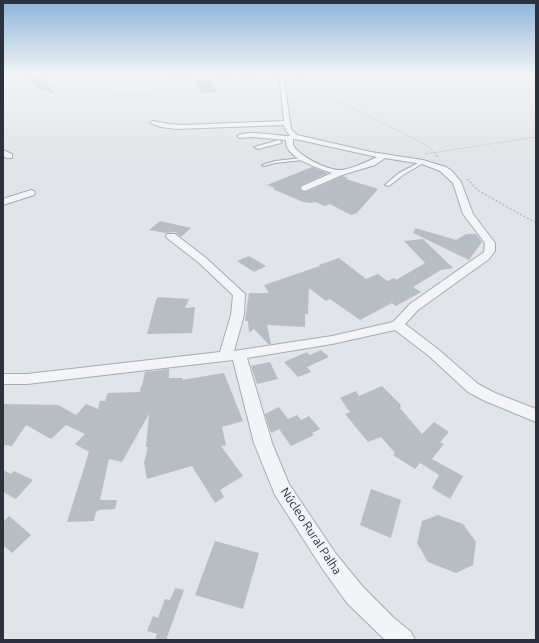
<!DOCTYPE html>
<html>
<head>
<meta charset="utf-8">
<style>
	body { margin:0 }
	#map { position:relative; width:539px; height:643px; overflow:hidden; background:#e1e4e8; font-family:Ubuntu,sans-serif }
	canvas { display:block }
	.frame { position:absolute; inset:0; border:4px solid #2b323d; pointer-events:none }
</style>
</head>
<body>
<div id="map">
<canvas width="539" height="643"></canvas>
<div class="frame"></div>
</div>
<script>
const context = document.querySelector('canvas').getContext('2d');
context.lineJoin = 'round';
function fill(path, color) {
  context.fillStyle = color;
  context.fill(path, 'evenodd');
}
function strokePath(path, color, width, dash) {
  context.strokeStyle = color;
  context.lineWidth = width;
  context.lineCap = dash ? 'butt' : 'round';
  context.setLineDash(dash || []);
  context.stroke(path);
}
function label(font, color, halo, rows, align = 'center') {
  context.font = font + ' Ubuntu,sans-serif';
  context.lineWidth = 3.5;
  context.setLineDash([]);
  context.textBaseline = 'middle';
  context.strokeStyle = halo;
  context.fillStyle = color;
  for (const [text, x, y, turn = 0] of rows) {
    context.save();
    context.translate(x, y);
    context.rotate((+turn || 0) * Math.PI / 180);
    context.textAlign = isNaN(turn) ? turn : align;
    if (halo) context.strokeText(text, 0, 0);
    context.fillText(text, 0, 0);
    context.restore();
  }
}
const building = new Path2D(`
	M43,78L55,94L36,88L30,79Z
	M194,80H210L217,92L201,93Z
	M312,167L328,173L301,185L300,189L302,191L306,192L343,176L348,178L346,179L378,189L357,213L351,215L330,204L325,206L315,202L311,203L303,202L273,189L275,188L267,185Z
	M160,221L191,228L181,237L175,232L166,233L149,230Z
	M415,228L456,240L466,234H476L482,242L469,260L413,233Z
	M423,239L453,268L441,270L413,287L421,292L396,306L392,303L360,320L330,299L326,301L309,288L308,314H305V327L267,325L271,344H268L254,329L249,333L248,321H245L249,293H269L264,285L320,266L319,265L339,258L366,279L378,274L387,281L394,278L396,280L425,263L404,241Z
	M249,256L266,266L254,272L237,261Z
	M158,297L189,299L185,308L195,307L192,333L147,334L156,300Z
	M321,350L329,357L307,367L311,372L298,377L284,362L307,352L310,355Z
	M270,362L278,379L257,384L251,366Z
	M169,369V378H183L182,380L224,373L243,421L222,427L226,445L221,446L243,476L220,490L224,497L215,503L192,466L147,479L144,463L148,447H146L149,414L122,462L109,459L100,500H117L115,509L99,510L96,512L94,521L67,522L89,452L75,444L85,434L66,425L51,439L26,425L12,446L3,445V404L58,405L76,415L86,404L98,409L100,401H105L108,393L140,392L141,386H142L145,372Z
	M382,386L400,404L401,407L400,408L422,434L434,422L449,432L440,442L444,444L432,459L463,476L450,499L432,488L439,475L420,463L415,469L393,455L395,453L381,437L368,442L345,414L350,412L340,398L356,391L359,396Z
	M279,407L288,419L297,415L301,420L309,416L320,429L312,433L314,435L291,446L279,429L272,433L270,431L265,414Z
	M3,470L11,474L14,471L33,480L16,499L3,492Z
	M371,489L401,500L391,538L360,525Z
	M438,515L463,524L476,542L473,565L456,573L428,562L417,543L422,521Z
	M9,516L31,535L12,553L3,545V522Z
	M215,541L259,553L243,609L195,595Z
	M175,588L184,590L166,640H155L157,634L147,631L153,616L158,618L165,599L170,600Z`);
const pathFar1 = new Path2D(`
	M294,73L298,80L428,146L437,156
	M86,89C118,96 149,96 181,90L169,83L168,81L170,80L274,74
	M425,154L536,137`);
const path = new Path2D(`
	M436,155L438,157
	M467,179L479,191L536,223`);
const lane = new Path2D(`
	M302,158H303V160L275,163L264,166L262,165L275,161Z
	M422,161L425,162L403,175L389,186L385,185L399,173Z`);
const street = new Path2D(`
	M279,73H283L291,129L297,135L371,152L423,160L446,167L452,171L461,182L473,214L495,243V251L489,259L418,310L405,324L439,350L478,384L495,393L536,409V422L485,401L468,392L429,356L395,330L332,344L247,358L272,443L289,484L336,554L363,587L394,618L411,632L415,640H385L347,603L322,568L275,495L254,443L233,360L27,384H3V374H27L220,352L231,315L233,295L198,262L167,238L166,236L167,234H175L206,258L245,294L244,315L234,351L332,336L393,322L410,304L484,252L485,243L463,214L453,183L440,171L422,164L385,158L375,165L342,175L305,191L302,190L301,188L302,186L332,173C318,168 284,158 286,140L252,137L240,138L237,136C247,129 277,136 290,136L285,129L284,125L176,129L161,127L150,123L153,121L169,124L183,125L284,121ZM293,139H295L377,157C369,161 347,171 338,170C325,169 299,156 293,145Z
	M279,140L282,142L281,143L258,149L254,147Z
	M3,150L12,154V158H6L3,155Z
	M31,190L34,191L35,193L34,195L3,205V199Z`);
const nearStreetnames = [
	["Núcleo Rural Palha",311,531,57]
];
fill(building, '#b8bdc4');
strokePath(lane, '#a7abb1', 2);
strokePath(street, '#a7abb1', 2);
strokePath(pathFar1, '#b7babf', 1, [1, 1]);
strokePath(path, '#b7babf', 1.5, [2, 2]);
fill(lane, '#f3f4f7');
fill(street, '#f3f4f7');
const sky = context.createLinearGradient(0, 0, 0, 163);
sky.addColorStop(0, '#8bb4da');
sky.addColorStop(0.45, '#f2f3f5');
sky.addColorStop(1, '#f2f3f500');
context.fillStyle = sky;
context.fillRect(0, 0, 539, 163);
label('12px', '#2b323d', '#f0f2f5', nearStreetnames);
</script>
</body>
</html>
